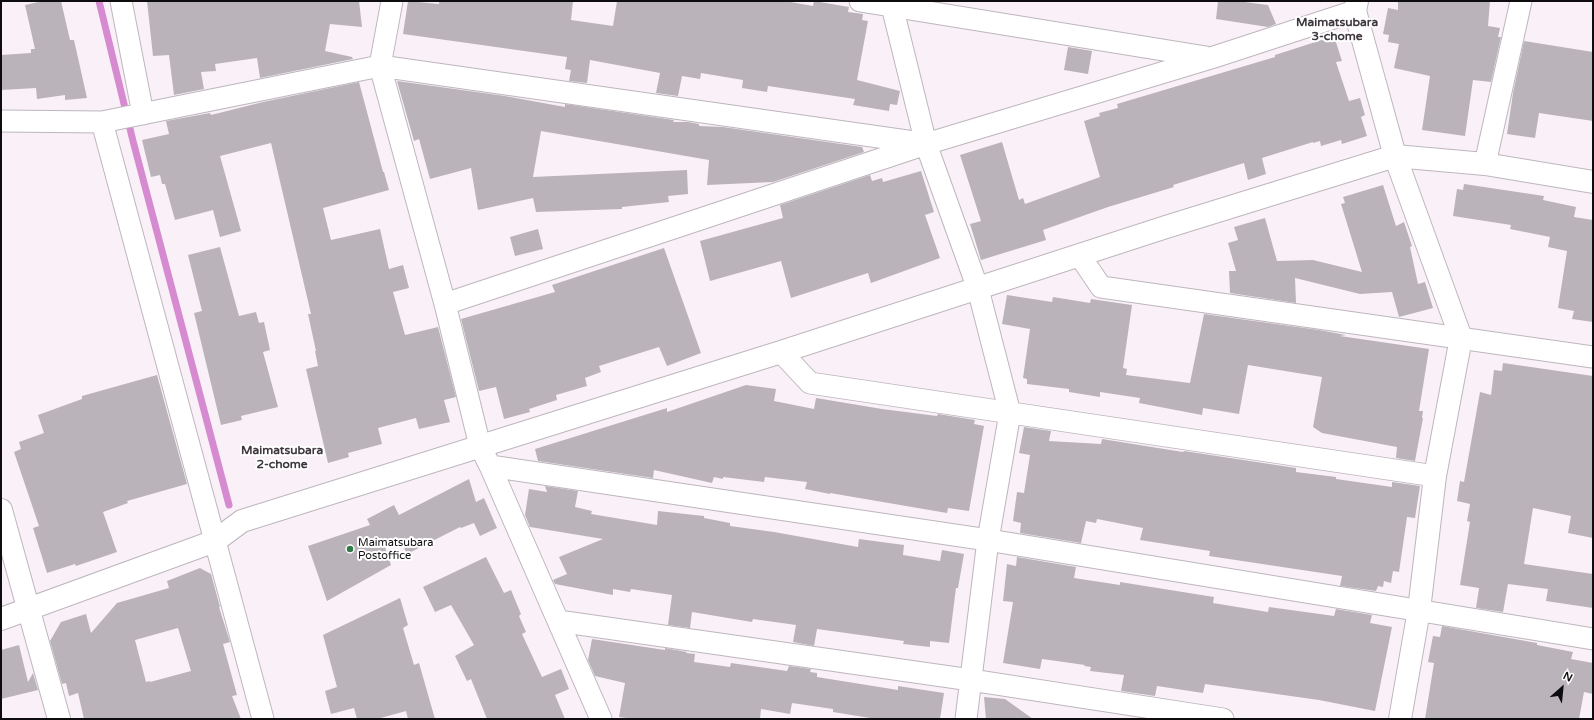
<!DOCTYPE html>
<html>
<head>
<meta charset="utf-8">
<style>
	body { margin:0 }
	#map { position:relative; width:1594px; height:720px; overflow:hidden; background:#faf1f8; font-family:"Varela Round",sans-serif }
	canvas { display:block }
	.frame { position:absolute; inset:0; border:2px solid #0f0c0f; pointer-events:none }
	.north { position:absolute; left:1542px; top:668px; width:40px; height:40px; -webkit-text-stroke:3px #fff; paint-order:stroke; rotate:27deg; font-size:11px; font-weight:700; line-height:16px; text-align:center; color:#0f0c0f }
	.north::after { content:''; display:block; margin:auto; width:14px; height:18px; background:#0f0c0f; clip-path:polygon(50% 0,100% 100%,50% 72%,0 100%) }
</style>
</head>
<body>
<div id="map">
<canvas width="1594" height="720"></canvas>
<div class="frame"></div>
<div class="north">N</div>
</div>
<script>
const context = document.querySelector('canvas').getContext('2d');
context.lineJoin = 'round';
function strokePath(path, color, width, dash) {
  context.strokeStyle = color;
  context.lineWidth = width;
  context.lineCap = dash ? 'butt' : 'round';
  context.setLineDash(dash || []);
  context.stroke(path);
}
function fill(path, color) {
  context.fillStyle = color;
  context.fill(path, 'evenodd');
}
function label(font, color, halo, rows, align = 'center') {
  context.font = font + ' "Varela Round",sans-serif';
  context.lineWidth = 4;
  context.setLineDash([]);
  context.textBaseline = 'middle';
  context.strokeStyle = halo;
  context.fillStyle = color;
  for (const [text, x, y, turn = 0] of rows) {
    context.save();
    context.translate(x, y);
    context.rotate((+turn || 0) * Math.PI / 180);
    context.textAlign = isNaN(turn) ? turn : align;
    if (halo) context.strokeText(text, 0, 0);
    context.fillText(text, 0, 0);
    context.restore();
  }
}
const stream = new Path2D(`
	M99,1L133,141L229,505`);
const building = new Path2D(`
	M43,1H61L70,40H74L87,98L65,100V95L37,99L36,88L1,90V55L31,53V49H35L25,5Z
	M147,1H359L362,27L330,24L325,51L352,57L353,59L260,78L257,58L215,64L216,71L201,72L204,89L174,95L169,55L153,56Z
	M408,1L439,4V1H573L571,20L613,26L617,1H785L813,6L814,1L849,7L848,12L863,14L862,20L868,21L857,80L900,91L897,105L890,104L889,111L853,105L855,99L768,86L767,92L742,88L743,80L701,73L700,79L682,76L678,96L656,93L660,73L590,60L587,83L569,81L571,70L565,69L567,57L403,34Z
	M1218,1H1237L1268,5L1276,24L1268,27L1216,19Z
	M1398,1H1490L1488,26L1500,28L1498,37H1501L1491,82L1473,80L1465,136L1422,130L1430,76L1394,68L1399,44L1388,42L1389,35L1383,34L1388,8L1398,10Z
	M1334,36L1342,61L1336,62L1349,101L1360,98L1365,115L1361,117L1367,136L1342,144L1341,140L1321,146L1320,141L1313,143V142L1262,158L1266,174L1248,180L1244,163L1173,185L1174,187L1108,207L1043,230L1046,240L981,260L970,224L981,221L960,155L1002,142L1019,200L1023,198L1025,204L1100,177L1084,121L1100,116L1099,113L1118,108L1117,104L1275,57V55Z
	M1524,41L1593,52V121L1539,113L1535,138L1507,134L1513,93Z
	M1068,47L1092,51L1088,74L1064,70Z
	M397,81L505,96L565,107V104L674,120L673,122H688L699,124V126L723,127L862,147L864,152L773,182L707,185L709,160L541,131L533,177L687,170L688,194L668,196L669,202L622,207V209L536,212L533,198L478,210L471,168L430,179L419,139L414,141Z
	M359,82L383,172H384L389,190L323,208L331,240L380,229L389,269L403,265L409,288L393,292L405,335L438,327L456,397L444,400L450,422L419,429L416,418L378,428L382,444L348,453L349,457L328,463L306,369L318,366L315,351H316L308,314H311L271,143L220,156L241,231L220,237L213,210L175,220L165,184H162L160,175L151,177L142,140L169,134L166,121L210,113L211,115L263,102Z
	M921,171L934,212L925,215L940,258L871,283L868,273L791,298L781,261L710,281L700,241L783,218L780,205L870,175L872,181L882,178L883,182Z
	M1464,184L1544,196L1543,200L1576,207L1574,217L1593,220V322L1572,319L1574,311L1558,308L1567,251L1548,247L1550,237L1510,229L1511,225L1453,216L1457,189L1463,190Z
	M1383,185L1396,226L1404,222L1412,246L1410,247L1418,284L1425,282L1433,308L1399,317L1392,292L1360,294L1295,278L1296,303L1230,293L1229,271H1236L1228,243L1238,240L1234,227L1265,218L1277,261L1313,260L1362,272L1341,204L1345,203L1343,197Z
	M538,229L543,249L515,256L510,237Z
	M220,247L239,316L256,312L259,323L264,322L270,350L263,352L278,407L241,416L242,420L221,425L194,313L202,311L188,255Z
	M664,248L701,353L667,366L659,347L599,366L601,372L585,378L587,386L556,395L557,400L529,409L530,412L504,419L496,387L479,391L461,319L555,292L552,285Z
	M1007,295L1052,302L1053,297L1090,303L1091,299L1132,305L1123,368L1127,369L1126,375L1190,383L1204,314L1319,330L1346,335L1340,336L1429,349L1419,411H1423L1422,418H1423L1415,461L1396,458L1397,447L1322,433L1313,427L1322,377L1248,365L1239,414L1203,408L1202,415L1139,403L1140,398L1100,392V397L1069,392V389L1027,384V379L1023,378L1030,329L1002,324Z
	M1503,363L1593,376V538L1568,533L1571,516L1533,508L1524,564L1593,574V608L1546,601L1548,589L1508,584L1503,612L1476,608L1479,588L1460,585L1470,522L1467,521L1470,504L1457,501L1460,481L1464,482L1480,392L1491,395L1494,370L1502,371Z
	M157,375L187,484L127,501L128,503L103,512L117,552L76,566L75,564L47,573L33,528L39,526L14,452L21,449L19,442L44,433L38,415L82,399V396Z
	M746,385L776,389L774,401L814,409L816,398L882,409L937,416L938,414L975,420L974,424L984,426L969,511L948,508L947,513L830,493V494L805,489L807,482L765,477L764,482L723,477V479L714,477L712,483L654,470L653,478L538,461L535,449L667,408V412Z
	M1024,427L1051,431L1049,441L1101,444L1102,439L1183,452L1184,451L1296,468V472L1336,477V479L1392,487V482L1420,486L1415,518L1407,517L1399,572L1393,571L1391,583L1384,581L1383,587L1378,586L1376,591L1340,586L1342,576L1209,556L1210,551L1140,540L1143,528L1097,519L1096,523L1086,521L1081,543L1020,533L1021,523L1013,521L1017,492L1024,493L1030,455L1019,453Z
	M469,479L476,502L484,498L497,528L480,536L474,523L461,528L460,527L407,554L401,541L385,547L391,565L327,601L308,546L370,525L367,519L394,505L399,515Z
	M545,486L578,491L575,507L592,511L591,514L657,525L658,511L704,516V518L730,523V526L774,532L858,547L859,539L904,545L903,555L940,561L942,550L964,554L958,588H956L949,643L930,641V647L903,644L904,641L817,629L814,646L793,642L796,625L753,619L752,622L692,612L690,628L668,625L672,595L631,589L630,592L613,589V595L555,584L553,580L567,574L559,557L603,539L530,527L525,515L529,489L547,492Z
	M486,557L504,593L511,590L521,614L519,616L526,632L522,634L542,677L561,669L569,689L555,695L565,719H487L471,679L467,681L455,656L474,645L451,605L435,612L423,587Z
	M1017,557L1076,567L1074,578L1120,585V582L1214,597L1213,603L1268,612L1269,607L1334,616L1336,609L1372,615L1370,623L1392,627L1375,711L1319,700L1205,684L1203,693L1157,686L1155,696L1121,691L1124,675L1090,671L1091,667L1084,666L1085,665L1042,659L1040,669L1003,663L1013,602L1003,601L1007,564L1016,566Z
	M200,568L211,574L220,607H219L230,642L223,644L237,695L232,696L241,719H84L78,693L69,696L66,683L62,684L50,641L61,622L86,614L91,633L117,603L169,588L167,581ZM178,628L191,671L150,682V681L146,682L135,640Z
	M400,598L408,625L403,628L414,665L419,663L435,719H408L406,711L377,719H357L354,708L331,714L325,691L337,687L323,635Z
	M1442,626L1537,643V645L1573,652L1571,659L1593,663V694L1584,692L1579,719H1425L1434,663L1428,662L1433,636L1440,637Z
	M592,639L665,650V648L687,652L686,653L695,654L694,662L730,667L731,663L787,671L789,666L811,669L810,672L817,673V677L898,690V686L944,693L940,719H876L833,712V709L792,703L790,714L761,709L760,719H634L619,717L625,683L595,676L588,660Z
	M19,645L28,682L33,673L38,690L1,699V650Z
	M984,697L1005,699L1033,719H986Z`);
const minor = new Path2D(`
	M121,1L143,114
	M392,1L380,66L445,304L480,446L490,466L601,719
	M860,1L1206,57
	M893,1L892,6L926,144L978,289L1010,413L988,540L966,719
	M1,121L102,122L380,66L921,143
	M102,122L263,719
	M1485,164L1521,1
	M1080,256L1101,287L1593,357
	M445,304L926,144L1211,58L1355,11
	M781,352L810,383L1435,476
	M490,466L988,540L1593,639
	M558,621L971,680L1223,719`);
const tertiary = new Path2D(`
	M1357,1L1355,11L1395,156L1461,338L1435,476L1419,610L1400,719
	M1,510L59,719
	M1,619L215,541L242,521L781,352L1166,227L1395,156L1485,164L1593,182`);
const markers = [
	[350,549,4,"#327a47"]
];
const poiNames = [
	["Maimatsubara",358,543],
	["Postoffice",358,556]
];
const neighbourhoodNames = [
	["Maimatsubara",1337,23],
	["3-chome",1337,37],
	["Maimatsubara",282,451],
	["2-chome",282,465]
];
strokePath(stream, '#d68acf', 7);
fill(building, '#bbb3ba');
strokePath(minor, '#beb6bd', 23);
strokePath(tertiary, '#beb6bd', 24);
strokePath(minor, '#fff', 21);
strokePath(tertiary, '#fff', 22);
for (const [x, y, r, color] of markers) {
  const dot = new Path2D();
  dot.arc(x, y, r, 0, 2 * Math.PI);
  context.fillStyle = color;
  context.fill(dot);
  strokePath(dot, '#fff', 1.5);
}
label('11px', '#0f0c0f', '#fff', poiNames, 'left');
label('bold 12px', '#3e373d', '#fff', neighbourhoodNames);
</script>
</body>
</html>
